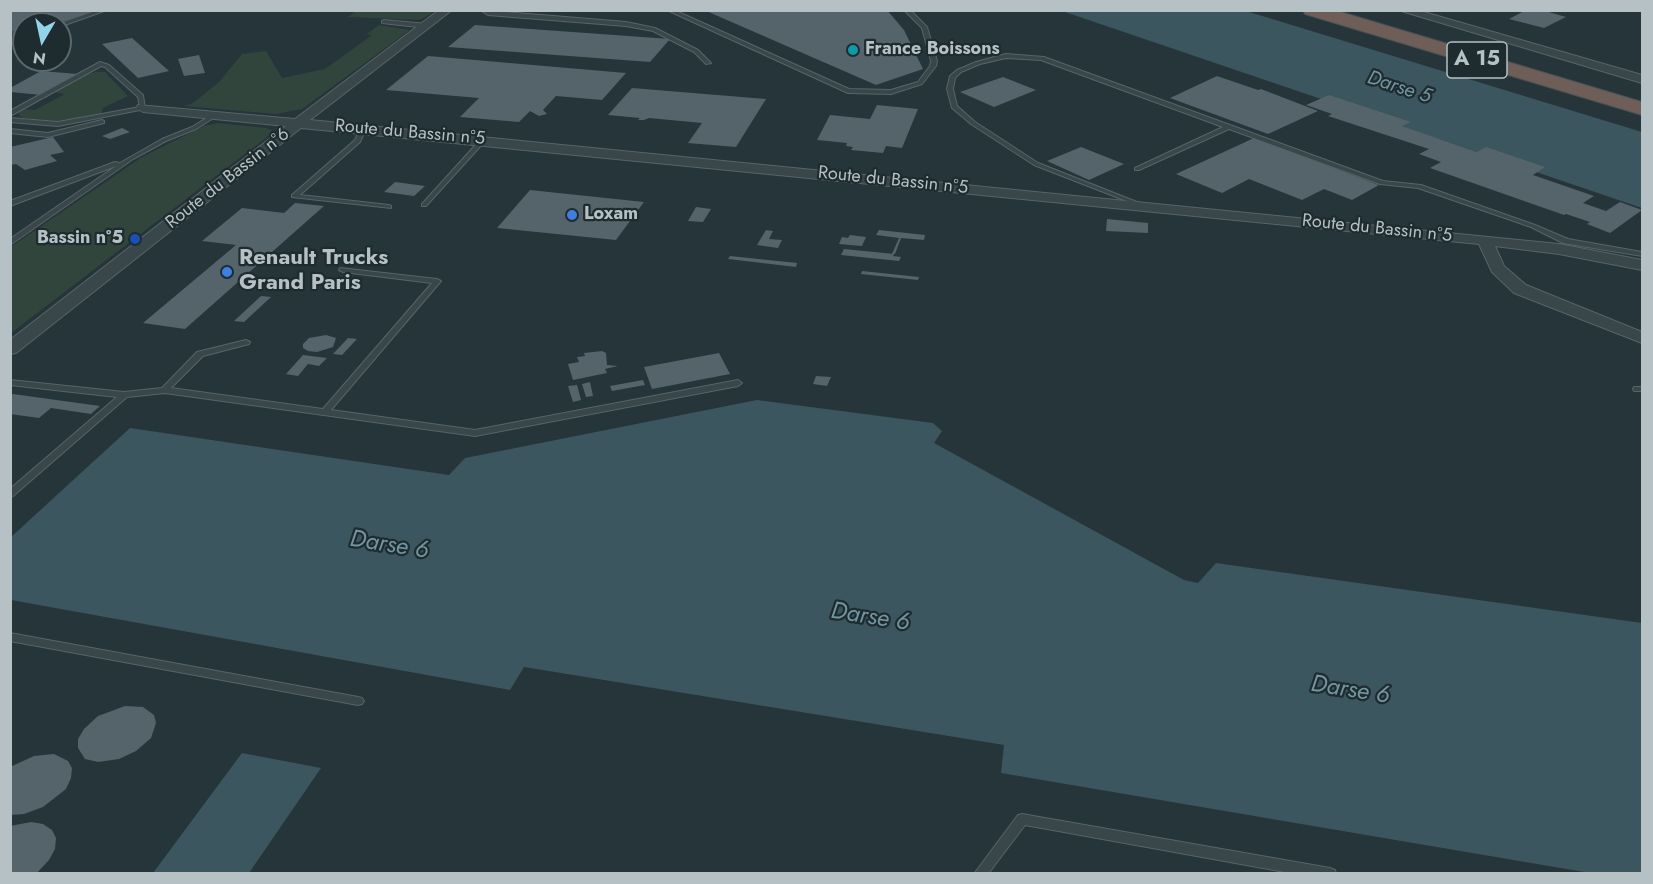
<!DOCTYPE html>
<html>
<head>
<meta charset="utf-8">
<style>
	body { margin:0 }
	#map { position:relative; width:1653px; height:884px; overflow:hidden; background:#263539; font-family:Jost,sans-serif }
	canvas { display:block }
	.frame { position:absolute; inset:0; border:12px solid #b5c1c5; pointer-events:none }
	.north { position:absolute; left:12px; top:12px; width:60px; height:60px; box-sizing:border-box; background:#1e2b2f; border:2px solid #5a676b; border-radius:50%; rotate:189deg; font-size:16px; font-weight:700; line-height:24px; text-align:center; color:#b5c1c5 }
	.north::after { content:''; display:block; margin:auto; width:21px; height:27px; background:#94d4eb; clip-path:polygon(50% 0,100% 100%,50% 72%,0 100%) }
</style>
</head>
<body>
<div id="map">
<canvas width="1653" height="884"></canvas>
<div class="frame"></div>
<div class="north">N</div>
</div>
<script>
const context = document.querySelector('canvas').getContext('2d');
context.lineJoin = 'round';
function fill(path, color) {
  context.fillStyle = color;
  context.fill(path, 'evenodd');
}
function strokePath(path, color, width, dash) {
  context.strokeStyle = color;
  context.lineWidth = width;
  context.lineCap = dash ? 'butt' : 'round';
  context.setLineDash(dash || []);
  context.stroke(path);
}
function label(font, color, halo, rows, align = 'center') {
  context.font = font + ' Jost,sans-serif';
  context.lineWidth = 4.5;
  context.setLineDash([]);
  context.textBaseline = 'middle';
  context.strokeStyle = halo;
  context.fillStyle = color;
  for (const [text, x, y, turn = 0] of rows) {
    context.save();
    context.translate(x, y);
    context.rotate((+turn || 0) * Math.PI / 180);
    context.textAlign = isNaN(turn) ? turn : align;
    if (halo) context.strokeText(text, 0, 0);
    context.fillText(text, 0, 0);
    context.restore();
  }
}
const green = new Path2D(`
	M356,11V10L435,11L420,20L348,17Z
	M379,25L410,30L302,109L276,114L184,106L193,103L219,82L242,54L266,51L282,78L325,69L372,35L367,34Z
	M96,72H105L128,96L103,108L101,114L58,121L23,118L19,115L18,112L23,109L35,110L65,94L53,92L80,76Z
	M218,123L266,128L271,130V134L11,333V247L142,157L204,126Z`);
const water = new Path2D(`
	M1062,11H1246L1642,132V208Z
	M757,400L933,423L942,431L934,443L1184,580L1198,583L1216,563L1642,623V873H1590L1001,773L1004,745L524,667L510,690L11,600V537L130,428L449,475L465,458Z
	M242,753L321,768L249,873H153Z`);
const building = new Path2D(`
	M10,10H95V11L55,24H24V30L10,32Z
	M704,10H887L904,30L923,69L876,85Z
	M1526,10H1542L1566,17L1544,28L1509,19Z
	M475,25L670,39L650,62L448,47Z
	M132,38L169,71L138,78L102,44Z
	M199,55L205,73L184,76L178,59Z
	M428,56L626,73L602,100L556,96L543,110L547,114L539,116L530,111L519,122L460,117L479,98L386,90Z
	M41,71L78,74L42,95L10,92V88Z
	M1217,76L1258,90L1261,89L1318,111L1268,134L1170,98Z
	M1003,77L1036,90L994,107L960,92Z
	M632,88L766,99L736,147L688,143L702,123L649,118L644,120H638L640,118L608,115Z
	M1329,95L1411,122L1402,126L1477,152L1486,147L1545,167L1533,175L1594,196L1583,203L1606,211L1620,202L1642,210L1610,233L1587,224L1590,222L1566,214L1564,215L1430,168L1441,162L1419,154L1429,149L1328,116L1332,114L1306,105Z
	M877,105L918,109L902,148L886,146L883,153L851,150L853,147L846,146L847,143L817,140L830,115L870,119Z
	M122,128L130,132L110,139L102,136Z
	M53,137L64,152L50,155L57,161L25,170L16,164L10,165V147Z
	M1254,138L1379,185L1352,200L1324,189L1302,200L1249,179L1222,193L1176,174Z
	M1081,147L1124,164L1089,180L1047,161Z
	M395,182L425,186L414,196L384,192Z
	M530,190L644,202L616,240L497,228Z
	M295,203L324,206L185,329L143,323L236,245L202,241L242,208L284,213Z
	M696,207L711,209L703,222L688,221Z
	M1107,219L1148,223V233L1106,231Z
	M766,230L773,231L769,239L782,240L778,248L757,245Z
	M879,230L925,235L924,240L901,238L895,254H892L899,238L876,235Z
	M850,235L866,237L862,246L839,244L842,237L848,238Z
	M844,249L894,254L893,256L901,257L899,261L841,255Z
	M730,256L797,263L796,267L728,259Z
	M862,271L919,277L918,280L861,274Z
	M261,296L271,297L244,322L234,321Z
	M326,335L336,338L333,347L317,352L308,351L303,348V344L309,338Z
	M348,338L357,339L342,355L333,354Z
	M602,351L606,353L607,365L618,366L605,369L607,373L573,380L568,364L579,362L577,357L585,356L584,353Z
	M719,353L730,374L652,389L644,367Z
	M303,355L327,358L319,366L308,364L298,376L286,374Z
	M816,376L831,377L827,386L813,384Z
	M643,380L645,385L612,391L610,386Z
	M590,382L593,396L586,397L582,384Z
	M577,385L581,400L573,402L568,386Z
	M13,394L100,406L91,414L51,408L39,418L10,414V396Z
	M125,706L143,707L154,715L156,723L151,738L136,751L119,759L98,762L85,759L78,748V739L84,729L98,716Z
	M54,754L68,761L72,768L71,778L66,789L43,807L24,814L10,815V767L34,756Z
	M31,822L43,824L52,830L56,838L55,849L49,860L36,874H10V826Z`);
const lane = new Path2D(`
	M98,10H107L62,26L60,27V24H58Z
	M480,10L626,22L655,28L698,50L711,63L706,64L694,52L653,31L626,26L488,15Z
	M667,10H674L849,89L891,90L918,82L930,66L931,61L922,28L904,10H910L927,27L937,61L936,66L922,84L891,94L848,93Z
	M384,20L427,24L430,26L427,28L382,23V21Z
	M24,32V36L10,38V34Z
	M1006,54L1044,57L1383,181L1421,185L1535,225L1568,239L1642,252V256L1563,243L1531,227L1418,188L1380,184L1229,129L1139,170H1135V168L1223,127L1041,60L1006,58L980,64L961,72L955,78L953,89L957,106L975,122L1038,163L1147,206L1146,207H1142L1034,165L971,124L952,108L947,89L950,76L957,70L976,62Z
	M100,62L109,65L143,95L145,109L58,126L10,122V118L58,122L140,107L138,97L105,67L101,66L10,116V111Z
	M213,114L216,116L215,117L196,129L166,141L133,159L10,245V239L116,166L10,206V201L115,162L120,163L162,139L192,127Z
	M102,120L104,121V123L48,137L10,133V129L48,133Z
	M361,127L366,128L360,142L300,195L389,205L391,206V208L292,197V195L355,140Z
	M481,139L486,140L426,206H422V204Z
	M340,268L437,279L441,281L331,410L475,430L738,380L742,383L738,386L475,436L165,393L127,397L13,496L10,497V489L117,397L10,385V380L124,392L162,388L197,352L246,340L250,342L249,344L203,356L171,388L323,409L432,283L343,272L339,270Z
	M1634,387H1642V391H1634L1633,389Z
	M10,633L358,697L362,698L364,701L362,704L358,705L10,641Z
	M1022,814L1330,868L1335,870L1336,874H1296L1025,825L988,874H974L1018,815Z`);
const street = new Path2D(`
	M439,10H452L310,120L1559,244L1642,260V270L1559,254L1495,246L1504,266L1526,285L1642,332V343L1514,293L1492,272L1479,244L301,128L16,353L10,354V340L286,126L143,112L136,108L138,105L295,119Z
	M1398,10H1417L1642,75V83Z`);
const highway = new Path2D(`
	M1303,10H1334L1642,102V115L1305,14Z`);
const markers = [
	[853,50,6,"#0f9aa8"],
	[572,215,6,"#3f7fe0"],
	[135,239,6,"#1a4fb4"],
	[227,272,6,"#3f7fe0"]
];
const farPoinames = [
	["France Boissons",865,50],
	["Loxam",584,215],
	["Bassin n°5",123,239,"right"]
];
const farStreetnames = [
	["Route du Bassin n°5",410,133,5],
	["Route du Bassin n°6",228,179,-38],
	["Route du Bassin n°5",893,181,6],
	["Route du Bassin n°5",1377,229,6]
];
const farWaternames = [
	["Darse 5",1399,88,18]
];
const shields = [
	[1477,60,60]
];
const shieldNames = [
	["A 15",1477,60]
];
const poiNames = [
	["Renault Trucks",239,259],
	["Grand Paris",239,284]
];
const waterNames = [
	["Darse 6",389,546,9],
	["Darse 6",870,618,9],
	["Darse 6",1350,691,9]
];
fill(green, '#31453d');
fill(water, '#3b565e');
fill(building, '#54646a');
strokePath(lane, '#576468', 2);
strokePath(street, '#576468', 2);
strokePath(highway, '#445155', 2);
fill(lane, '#39464a');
fill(street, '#39464a');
fill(highway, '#6f5d57');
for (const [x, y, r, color] of markers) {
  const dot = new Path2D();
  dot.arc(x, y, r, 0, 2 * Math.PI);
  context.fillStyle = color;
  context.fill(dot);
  strokePath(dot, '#1e2b2f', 2);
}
label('bold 18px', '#b5c1c5', '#1e2b2f', farPoinames, 'left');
label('18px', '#b5c1c5', '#1e2b2f', farStreetnames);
label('italic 20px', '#7296a0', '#1e2b2f', farWaternames);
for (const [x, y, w] of shields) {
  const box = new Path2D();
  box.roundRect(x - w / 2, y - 18, w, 36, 4.5);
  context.fillStyle = '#1e2b2f';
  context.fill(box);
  strokePath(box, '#b5c1c5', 1.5);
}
label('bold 21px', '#b5c1c5', null, shieldNames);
label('bold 22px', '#b5c1c5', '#1e2b2f', poiNames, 'left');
label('italic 24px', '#7296a0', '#1e2b2f', waterNames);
</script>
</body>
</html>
